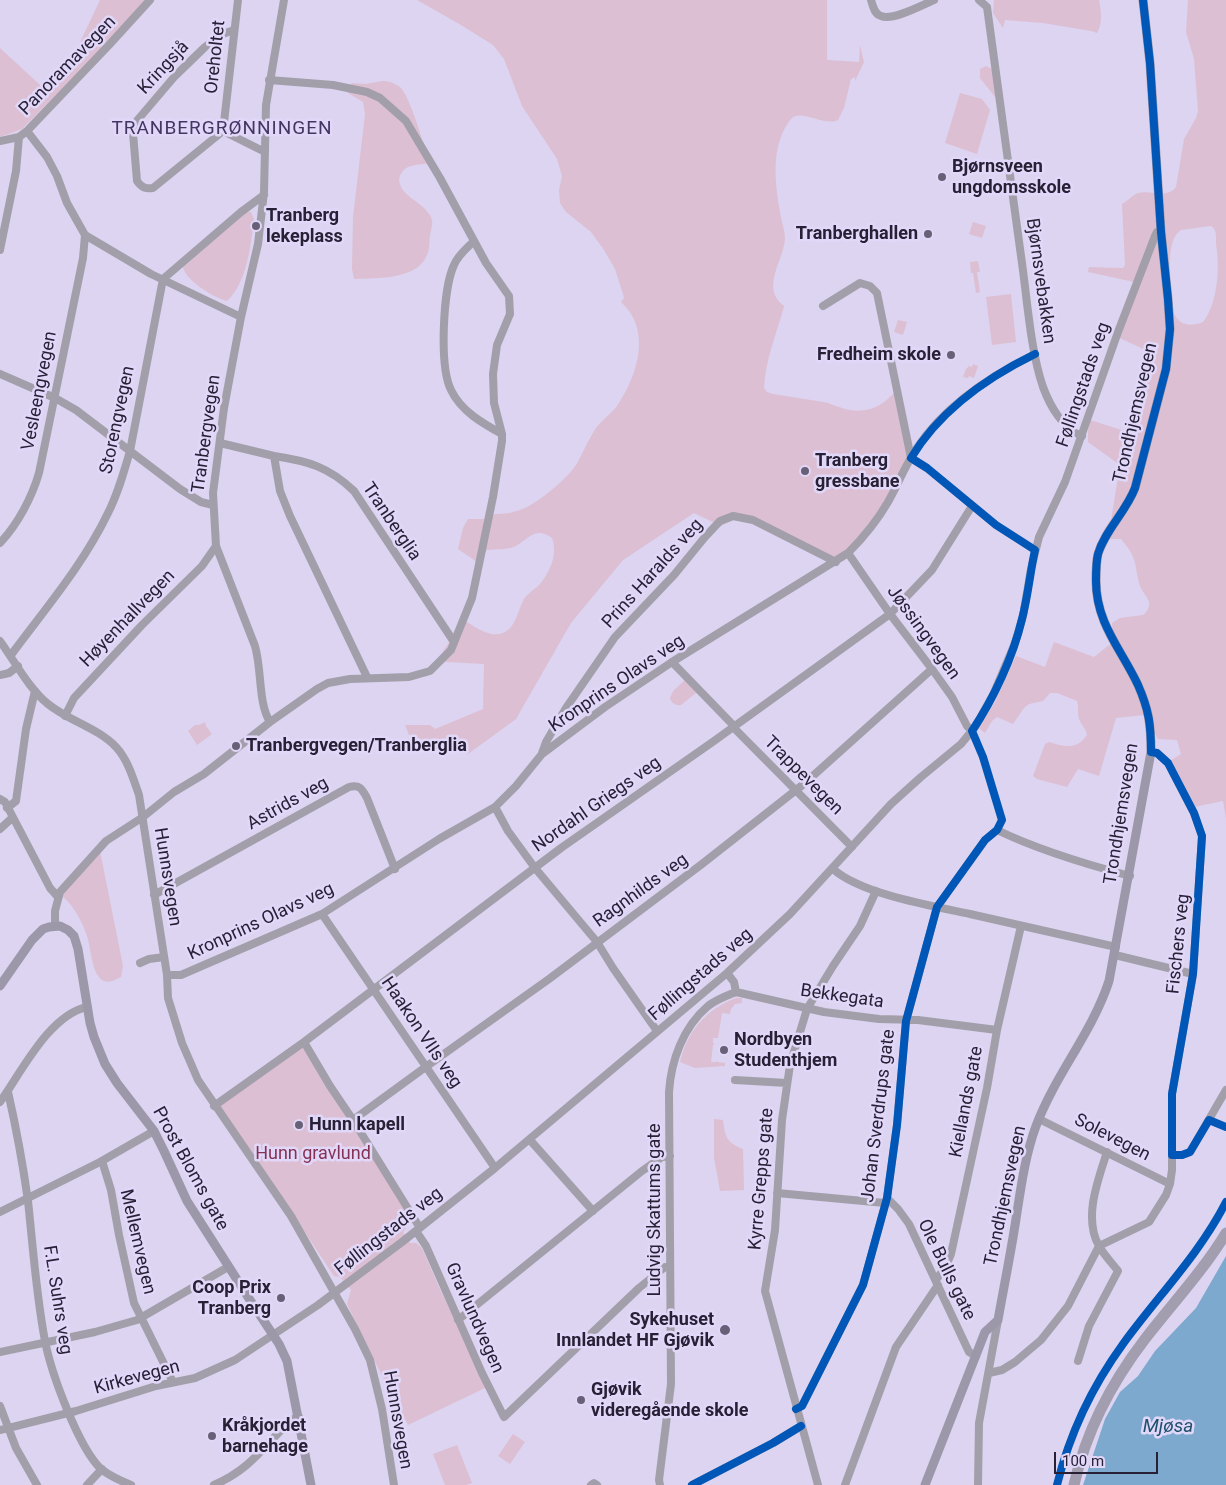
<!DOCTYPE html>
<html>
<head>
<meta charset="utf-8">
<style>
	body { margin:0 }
	#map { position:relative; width:1226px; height:1485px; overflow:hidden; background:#dcd4f0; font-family:Roboto,sans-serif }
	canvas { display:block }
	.scale { position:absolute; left:1054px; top:1452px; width:104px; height:22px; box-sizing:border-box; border:2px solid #282136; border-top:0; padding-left:6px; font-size:15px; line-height:18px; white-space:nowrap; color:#282136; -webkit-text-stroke:4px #e1d8f9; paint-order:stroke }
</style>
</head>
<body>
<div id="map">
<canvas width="1226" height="1485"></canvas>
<div class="scale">100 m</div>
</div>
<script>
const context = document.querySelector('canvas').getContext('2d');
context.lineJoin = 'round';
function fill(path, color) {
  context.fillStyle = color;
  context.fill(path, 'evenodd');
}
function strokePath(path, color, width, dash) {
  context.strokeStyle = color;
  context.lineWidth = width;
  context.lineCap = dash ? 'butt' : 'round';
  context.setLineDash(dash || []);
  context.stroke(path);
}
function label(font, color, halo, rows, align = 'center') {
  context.font = font + ' Roboto,sans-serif';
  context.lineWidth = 5;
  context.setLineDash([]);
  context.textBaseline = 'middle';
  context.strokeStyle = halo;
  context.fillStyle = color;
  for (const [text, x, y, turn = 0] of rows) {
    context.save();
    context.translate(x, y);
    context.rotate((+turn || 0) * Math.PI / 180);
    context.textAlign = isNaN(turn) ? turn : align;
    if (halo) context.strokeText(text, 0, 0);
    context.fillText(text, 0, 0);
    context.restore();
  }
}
const green = new Path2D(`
	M100,0H145L114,37L22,129L0,137V48L40,85L51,87L67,70Z
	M417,0H827V60L859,62L860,45L864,62L855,81V77L851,79L844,108L838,120C825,127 800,108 791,119C770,145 775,183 780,212C781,221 785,230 785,239C783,262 760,288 784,306C777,333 765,360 764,388L767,392L773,394C790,397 807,399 823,402C830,403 835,406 842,408C864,415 883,408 897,389L910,451L883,508L850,553L826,558L740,517L721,526L694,513L623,560L571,623L516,719L468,754L409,735L405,725H430L435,729L483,709L484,664L446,662L440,656L464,620C475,627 489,638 503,633C516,627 517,613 523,601C526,594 533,591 539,585C550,573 558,554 552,538C536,526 529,538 516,546C508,550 496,549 487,550L477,562L458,549L463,528L468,519H484C490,512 504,515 513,512C521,510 530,506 537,501C551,491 566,479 576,465C583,453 588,440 596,428C602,420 611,414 617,406C638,375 652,330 621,302L624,298L623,294L615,269L604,250L591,232L566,212L560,203L559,190L562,176L557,159L522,106L504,59L493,45L461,25Z
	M994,0H1099C1101,12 1103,22 1097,33L1091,31L1043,23L1005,20L1003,28L993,13Z
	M1188,0H1226V818L1223,801L1194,807L1167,763L1181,754L1177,740L1158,739L1144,715L1116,718L1099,776L1078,769L1067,787L1037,779L1033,776L1045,744L1049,742C1064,747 1077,750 1087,735C1086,728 1081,725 1079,719C1077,713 1079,707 1077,701L1057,693H1050L1043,701L1029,704L1024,708L1013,724L997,717L992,721L985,733L979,728L996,700L1016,656L1045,667L1054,642L1094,657L1113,642L1112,623L1120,618L1143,615C1158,602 1142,596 1139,583C1134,561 1137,558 1121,539H1108L1120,465L1088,442V431L1090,420L1134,434L1150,352L1115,336L1134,282L1088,272L1089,267L1123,268L1125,265L1122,204C1128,201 1132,195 1138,193C1151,190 1167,199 1176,187L1184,139L1196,118L1198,111L1194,59L1186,32ZM1211,226C1217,230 1216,237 1216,244C1220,267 1218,303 1203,322C1191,327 1179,326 1174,313C1171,295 1163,240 1181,230Z
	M986,66L992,69L997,96L995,97L980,78V69Z
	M382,81C389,81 394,83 400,87C410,96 425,148 429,163C416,166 402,163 399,180C401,197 420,200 429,214C435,222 431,227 430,236C429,242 430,249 427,255C417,280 377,278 354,279L352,269L353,217L365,114L363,102L348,93V89L352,83L366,84Z
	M960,93L982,99L990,110L977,154L945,143Z
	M247,211L251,212L254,219C251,244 247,283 227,301C214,298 185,280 183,267Z
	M973,222L986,226L982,238L969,234Z
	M978,261L980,272H977L980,292L976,293L973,273H971L970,262Z
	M1011,294L1016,342L992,345L986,297Z
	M898,320L907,322L903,335L894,332Z
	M973,364L978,366L974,378L969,376L968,378L963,377L966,369L969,366L972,367Z
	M685,680L697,692L681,705C676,706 671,703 670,698L673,691Z
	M205,722L206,726L212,734L197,745L188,731L195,725H199Z
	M100,851L123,966L121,977C115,980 108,984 102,980C91,972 91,947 87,936C82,921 74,906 62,896Z
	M736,998H742V1003L735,1004L731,1009L730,1014L722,1013L718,1038H713V1043H715L713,1045L711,1062H716L718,1061V1062L725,1063V1066L695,1068L680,1062C687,1032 706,1009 736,998Z
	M304,1045L355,1125L405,1210L410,1222L403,1232L410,1243H416L422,1248L438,1285L487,1387L408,1425L373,1358L347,1304L351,1290L340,1277L334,1276L267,1175L218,1106Z
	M714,1119L723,1120C725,1137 726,1142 743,1149L744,1190L720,1191L714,1158Z
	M513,1434L525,1442L510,1464L498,1456Z
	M457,1445L472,1483L466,1485H445L433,1454Z`);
const water = new Path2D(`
	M1226,1256V1485H1083L1105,1419L1120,1392L1138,1376L1155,1351L1196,1308Z`);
const minor = new Path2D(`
	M871,0C873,6 874,14 881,16C893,21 922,5 934,0
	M979,0L987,7C999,90 1010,173 1021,256C1027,296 1030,349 1043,387C1050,406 1063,429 1082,436
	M27,131L47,157L57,176L67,203L85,235L151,274L241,317
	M223,131L153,188C146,189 142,188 137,181L133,133L135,123L175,76L205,47L220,35L234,30
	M223,131L238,0
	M223,131L265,152
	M0,141L19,137L27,131L109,45L150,0
	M474,241C467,248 458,255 454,265C443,288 439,366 451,390C461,411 482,423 502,434
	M0,250L16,171L19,137
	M823,306L860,283L870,286L877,293L911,458
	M0,374L55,398L76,410L180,489L201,502L213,505
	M220,443L274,456L280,491L290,516L367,677
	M274,456C308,461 329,467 354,491L454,642
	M911,458L927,468L996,525L1035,550
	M0,543C18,524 32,497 39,473L83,258L85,235
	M848,553L890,614L932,669L952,697L967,726L972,731
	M0,641C14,660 29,689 48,704C69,721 98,728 116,747C128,760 133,778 139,795L167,975L168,998L182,1043L198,1080L291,1216L355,1329L370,1360L382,1409L394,1485
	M11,655C45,609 83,565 108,513C118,493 124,472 130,451L163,279L241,212L264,195
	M672,662L734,726
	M0,675L9,673L18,666
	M65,716L74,698L142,625L202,566L216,546
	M270,722C258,703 262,670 255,646L216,546L213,493L224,408L241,317L258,244L264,192L266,105L284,0
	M733,727L852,847
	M542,753L546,742L566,708L615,637L674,575L705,537L720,521L733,516L753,520L836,562
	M0,799L5,802L50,888L58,897
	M495,807L508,831L535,868L597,942L613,968L657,1031
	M7,808L16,801L26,729L35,691
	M0,829L12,818
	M833,869C861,894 932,906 970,914C1018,925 1067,936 1116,947
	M154,895L349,787C360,784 362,789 367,798L395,869
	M322,914L495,1168
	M55,926V911L60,892L106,841L143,817L174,792L204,774L270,722L317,689L328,683L350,679L409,677L430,671L451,650L472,598L493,497L502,441V434L494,403L493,374L497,345L510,314L509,296L486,263L440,178L406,121L380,98L367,92L333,85L269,80
	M1115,955L1193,974
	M140,963L149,959L164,957
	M727,973L734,982L736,992L824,1012L879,1019L918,1020L997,1030
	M167,975H181L322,914L439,839L495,807L516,786L542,754L605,707L672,662L848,553C863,538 877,521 888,502C898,485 905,465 917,448C945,405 990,376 1035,354
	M304,1042L330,1086L353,1120L420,1228
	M735,1080L787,1083
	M8,1092C16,1127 23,1165 28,1201C33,1247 36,1294 45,1341C51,1372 78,1447 101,1469C110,1476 121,1481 131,1485
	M0,1102C21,1073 49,1015 87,1007
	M214,1106L304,1042L561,848L714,741L890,614L932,570L972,506
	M1039,1119L1170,1184
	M353,1120L427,1066L549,979L702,864L805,783L932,669
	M530,1140L593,1211
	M1172,1155H1182L1190,1152L1226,1090
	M102,1161L111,1190L119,1235L134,1303L173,1382
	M777,1193L885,1203
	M887,1198L898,1209L909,1224L969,1352L976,1356
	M0,1212L100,1162L154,1131
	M416,1231L426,1246L482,1373L504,1417L639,1288L665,1267H670
	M936,1280L946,1266L951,1254L987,1088L997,1030L1021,926
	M458,1320L642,1171L662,1157L670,1156
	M0,1352L95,1332L137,1320L228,1267
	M1078,1361L1089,1326L1118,1271C1112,1263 1104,1255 1099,1246C1083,1218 1098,1180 1107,1152
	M989,1373L1002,1370L1015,1362L1041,1340L1068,1306L1099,1246L1149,1222L1166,1195L1170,1184L1172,1170V1094L1193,974L1202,836L1194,813L1168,763L1157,753L1151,752
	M0,1406L16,1448L37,1485
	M796,1409L802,1406L863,1285L887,1198L897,1125L906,1021L937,907L985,840L997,830C1038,850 1085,864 1130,876
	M0,1430L76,1411L156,1386L195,1378L235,1360L318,1305L402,1242L495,1168L727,973L790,914L891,804L921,777L961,744L975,727L993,695L1015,643L1023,616L1031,569L1039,537L1065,482L1118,332L1155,236L1157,232H1161
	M87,1485L102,1469
	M214,1485C251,1469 264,1446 291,1420L299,1417
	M591,1485L594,1483L597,1485
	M660,1485L659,1480L671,1384L669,1092C671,1061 683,1027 708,1006C717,999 726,996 736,992
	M692,1485L773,1443L801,1426
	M818,1485L765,1291L775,1230L782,1120L790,1065L807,1009L833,966L860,926L876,891
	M845,1485L896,1347L938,1285
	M978,1485L979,1423L998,1320`);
const major = new Path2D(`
	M0,986L32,940L43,929L49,927L60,926L68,930L74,936L78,949L90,1023L94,1037L105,1064L117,1083L154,1131L164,1151L187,1201L250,1300L279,1344L287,1361L311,1485
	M925,1485L985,1332L998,1320C1004,1286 1011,1252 1016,1219C1021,1187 1025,1156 1036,1126C1055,1075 1092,1033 1109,981L1151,752C1151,725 1149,710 1138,685C1121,649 1096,623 1096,581C1096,572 1096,562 1098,554C1105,530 1126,512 1135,488L1166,369L1170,329L1168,299L1161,232L1150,63L1143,0`);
const highway = new Path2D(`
	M1074,1485C1086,1431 1112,1382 1145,1339C1172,1304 1203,1271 1226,1233`);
const cycleway = new Path2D(`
	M1143,0L1150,63L1161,232L1168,299L1170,329L1166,369L1135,488C1126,512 1105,530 1098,554C1096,562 1096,572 1096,581C1096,623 1121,649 1138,685C1149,710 1151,725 1151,752L1157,753L1168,763L1194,813L1202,836L1193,974L1172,1094V1155H1182L1190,1152L1209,1120L1226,1127
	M796,1409L802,1406L863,1285L887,1198L897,1125L906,1021L937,907L985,840L997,830L1002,820L983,757L972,731C994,698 1013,657 1022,619C1028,596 1030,573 1035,550L996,525L927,468L911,458C940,410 986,378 1035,354
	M692,1485L773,1443L801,1426
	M1057,1485C1070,1432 1091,1388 1123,1344C1157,1297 1199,1255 1226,1202`);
const markers = [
	[942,177,5,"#676077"],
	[256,226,5,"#676077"],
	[928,234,5,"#676077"],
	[951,355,5,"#676077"],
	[805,471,5,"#676077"],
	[236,746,5,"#676077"],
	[724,1050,5,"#676077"],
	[299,1125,5,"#676077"],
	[281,1298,5,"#676077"],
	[725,1330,6,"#676077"],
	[581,1400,5,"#676077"],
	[212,1436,5,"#676077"]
];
const streetNames = [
	["Oreholtet",216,57,-84],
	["Panoramavegen",68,66,-46],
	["Kringsjå",164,68,-47],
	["Bjørnsvebakken",1040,281,82],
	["Føllingstads veg",1084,385,-71],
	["Vesleengvegen",40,391,-79],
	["Trondhjemsvegen",1136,413,-77],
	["Storengvegen",118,420,-78],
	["Tranbergvegen",207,434,-82],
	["Tranberglia",391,522,56],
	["Prins Haralds veg",653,574,-48],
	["Høyenhallvegen",128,619,-46],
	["Jøssingvegen",923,633,54],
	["Kronprins Olavs veg",617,684,-34],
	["Trappevegen",803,776,45],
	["Astrids veg",288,804,-29],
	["Nordahl Griegs veg",597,805,-35],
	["Trondhjemsvegen",1122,814,-81],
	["Hunnsvegen",167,877,81],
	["Ragnhilds veg",641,891,-36],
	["Kronprins Olavs veg",261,922,-25],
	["Fischers veg",1179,944,-84],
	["Føllingstads veg",701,975,-41],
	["Bekkegata",842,997,8],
	["Haakon VIIs veg",421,1033,56],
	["Kiellands gate",967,1102,-79],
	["Johan Sverdrups gate",879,1116,-83],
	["Solevegen",1112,1138,27],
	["Prost Bloms gate",190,1169,61],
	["Kyrre Grepps gate",762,1179,-85],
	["Trondhjemsvegen",1006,1196,-78],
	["Ludvig Skattums gate",655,1210,-90],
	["Føllingstads veg",389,1232,-38],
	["Mellemvegen",137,1242,77],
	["Ole Bulls gate",946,1270,64],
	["F.L. Suhrs veg",57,1300,81],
	["Gravlundvegen",474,1318,66],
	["Kirkevegen",137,1378,-15],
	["Hunnsvegen",397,1420,80]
];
const poiNames = [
	["Bjørnsveen",952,167],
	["ungdomsskole",952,188],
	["Tranberg",266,216],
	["lekeplass",266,237],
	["Tranberghallen",918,234,"right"],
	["Fredheim skole",941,355,"right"],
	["Tranberg",815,461],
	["gressbane",815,482],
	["Tranbergvegen/Tranberglia",246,746],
	["Nordbyen",734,1040],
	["Studenthjem",734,1061],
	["Hunn kapell",309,1125],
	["Coop Prix",271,1288,"right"],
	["Tranberg",271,1309,"right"],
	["Sykehuset",714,1320,"right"],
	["Innlandet HF Gjøvik",714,1341,"right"],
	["Gjøvik",591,1390],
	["videregående skole",591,1411],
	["Kråkjordet",222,1426],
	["barnehage",222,1447]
];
const parkNames = [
	["Hunn gravlund",313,1154]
];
const neighbourhoodNames = [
	["TRANBERGRØNNINGEN",222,129]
];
const waterNames = [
	["Mjøsa",1168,1427]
];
fill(green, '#dcbfd3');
fill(water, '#7ea9ce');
strokePath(minor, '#a29fab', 8);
strokePath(major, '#9d98a9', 9);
strokePath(highway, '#a29daf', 11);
strokePath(cycleway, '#0057b8', 8);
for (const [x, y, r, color] of markers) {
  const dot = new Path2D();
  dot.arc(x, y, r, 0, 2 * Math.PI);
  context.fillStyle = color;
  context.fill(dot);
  strokePath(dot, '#e1d8f9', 2);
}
label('18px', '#282136', '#e1d8f9', streetNames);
label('bold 18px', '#282136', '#e1d8f9', poiNames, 'left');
label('18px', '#853154', '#e1d8f9', parkNames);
context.letterSpacing = '1px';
label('19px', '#443662', '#e1d8f9', neighbourhoodNames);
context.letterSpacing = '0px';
label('italic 19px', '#1e506d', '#e1d8f9', waterNames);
</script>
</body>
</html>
